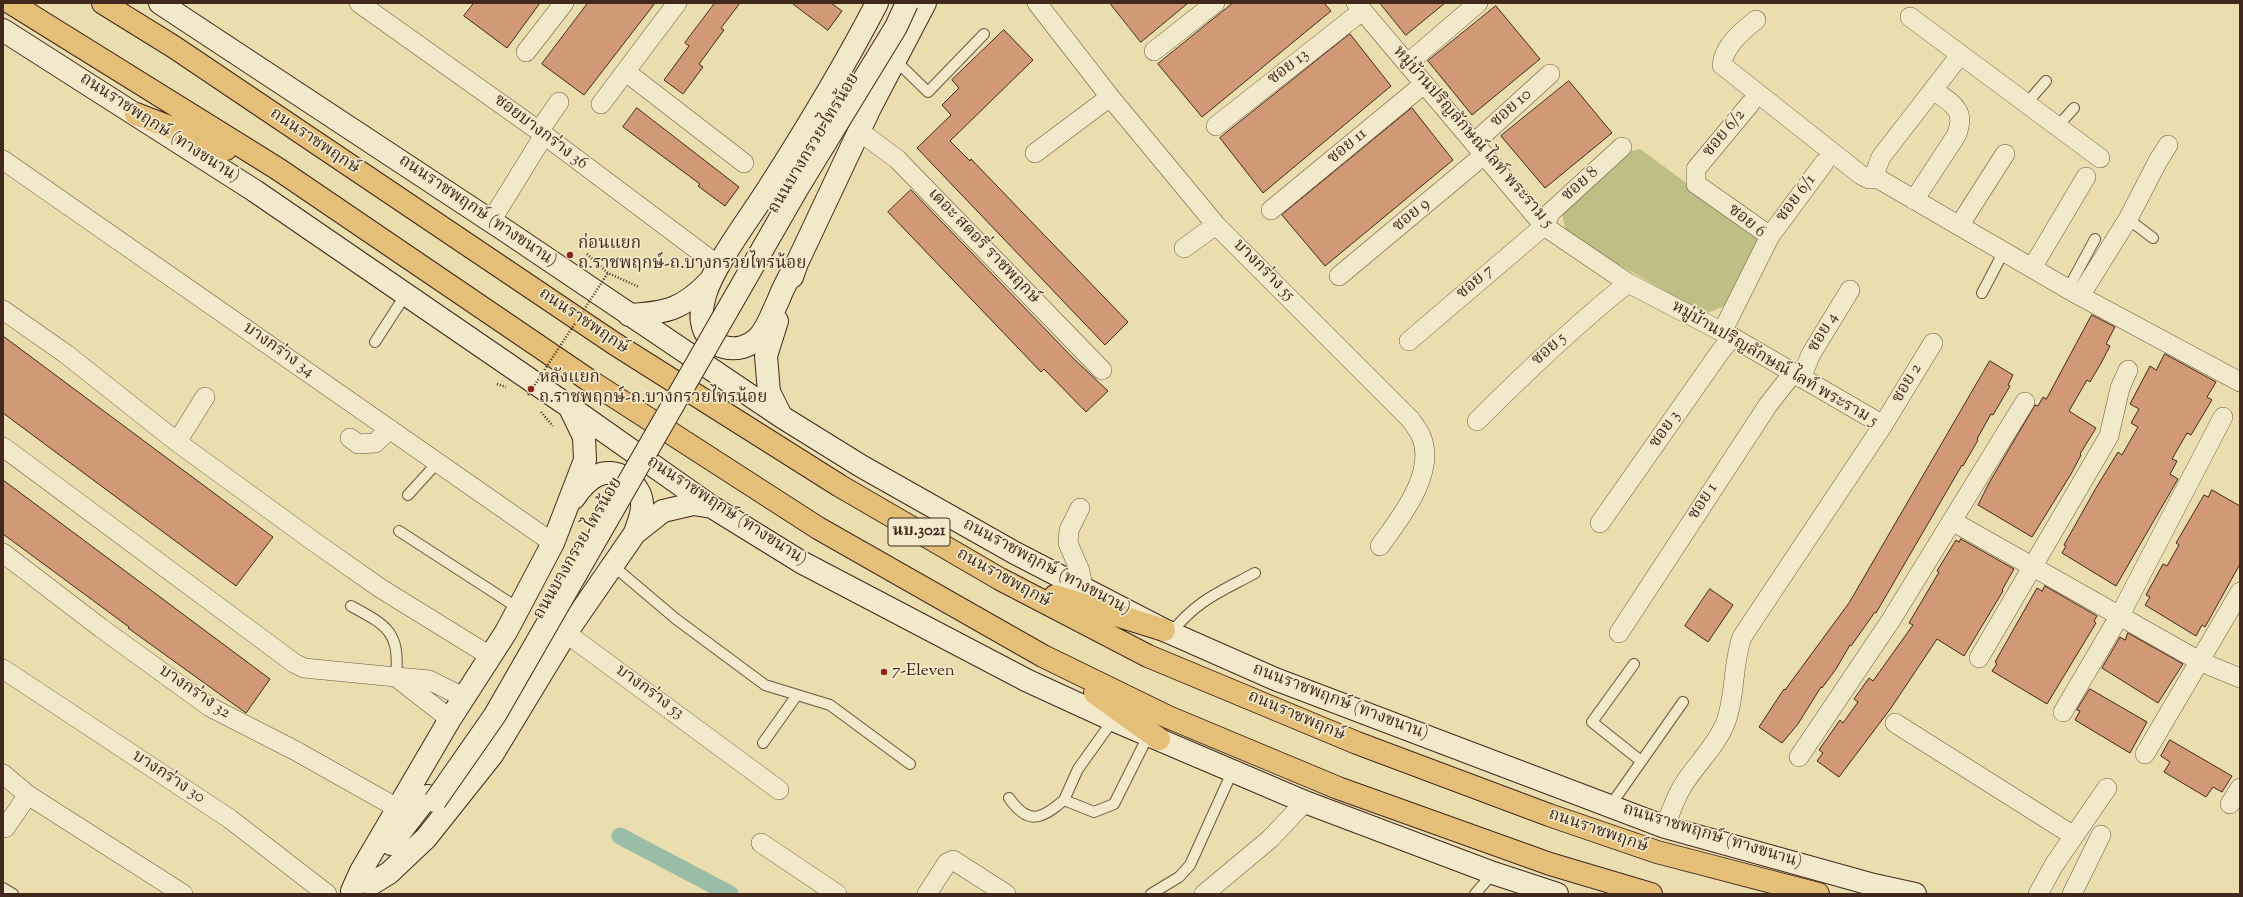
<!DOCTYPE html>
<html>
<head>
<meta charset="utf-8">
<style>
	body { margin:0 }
	#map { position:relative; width:2243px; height:897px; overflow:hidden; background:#eaddae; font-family:"Sorts Mill Goudy",serif }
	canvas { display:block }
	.frame { position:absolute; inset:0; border:4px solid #41281d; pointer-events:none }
</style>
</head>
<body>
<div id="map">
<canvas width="2243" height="897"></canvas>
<div class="frame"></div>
</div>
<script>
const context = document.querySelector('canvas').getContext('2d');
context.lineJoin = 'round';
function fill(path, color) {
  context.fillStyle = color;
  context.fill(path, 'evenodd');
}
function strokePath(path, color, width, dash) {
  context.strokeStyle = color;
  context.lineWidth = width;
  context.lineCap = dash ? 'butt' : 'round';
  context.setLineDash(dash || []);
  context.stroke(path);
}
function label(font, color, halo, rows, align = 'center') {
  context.font = font + ' "Sorts Mill Goudy","Noto Serif Thai",serif';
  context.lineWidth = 3.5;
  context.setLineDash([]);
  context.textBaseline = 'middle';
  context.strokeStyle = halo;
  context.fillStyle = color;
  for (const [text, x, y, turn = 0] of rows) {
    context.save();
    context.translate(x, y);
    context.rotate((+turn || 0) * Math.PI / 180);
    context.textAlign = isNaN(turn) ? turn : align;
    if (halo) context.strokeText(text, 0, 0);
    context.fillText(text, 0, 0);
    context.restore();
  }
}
const green = new Path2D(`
	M1640,149L1763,239L1727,305L1705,314L1566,234L1562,213L1623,153Z`);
const canal = new Path2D(`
	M620,836L730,894`);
const building = new Path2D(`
	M474,3H540L507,48L464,16Z
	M588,3H655L584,95L542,64Z
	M715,3H740L721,28L724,30L699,64L703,67L683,94L664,80L689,46L685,43Z
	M792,3H831L842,11L828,30Z
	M1110,3H1188L1141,42Z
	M1233,3H1324L1331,11L1202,117L1158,64Z
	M1380,3H1445L1406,35Z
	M1496,6L1540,59L1472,115L1428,61Z
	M1004,30L1033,60L950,141L970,161L971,159L1128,322L1105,345L917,148L951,115L942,105L959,88L952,80Z
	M1350,34L1391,86L1263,193L1220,138Z
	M1569,81L1612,133L1545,188L1501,136Z
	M637,108L739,187L725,206L698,186L700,184L623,127Z
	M1412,108L1453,160L1325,266L1282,215Z
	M911,190L1074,359L1108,391L1086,412L1044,369L1041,372L888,212Z
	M2092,315L2115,327L2106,344L2110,346L2100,365L2090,382L2087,380L2069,411L2096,428L2080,454L2081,455L2071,474L2032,537L1978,505L1989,483L2035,405L2038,406L2043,397L2046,399Z
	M3,336L273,537L236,586L3,413Z
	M2165,354L2216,382L2207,397L2212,400L2191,435L2187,433L2172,459L2177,461L2170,474L2178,479L2116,586L2062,553L2066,546L2064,545L2096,488L2118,452L2122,455L2138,427L2131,423L2139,409L2130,404L2150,366L2156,370Z
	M1990,361L2013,375L2008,385L2010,386L1993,415L1991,414L1977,439L1978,440L1963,466L1962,465L1876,613L1875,612L1851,646L1850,645L1836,669L1822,688L1821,687L1798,724L1782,743L1759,727L1784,689L1785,690L1849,603Z
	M3,480L270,679L246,713L128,628L129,627L3,534Z
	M2212,490L2240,506V564L2205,627L2202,625L2196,636L2145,605L2150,597L2146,595L2163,564L2167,566L2179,545L2176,543L2204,495L2208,497Z
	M1961,539L2014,569L2002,590L2003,591L1964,656L1937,639L1891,708L1839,777L1817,761L1823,753L1819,750L1840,720L1843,723L1858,702L1854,699L1869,678L1873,681L1913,625L1909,623L1939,572L1937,571L1956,540L1959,542Z
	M2045,586L2097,616L2094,621L2096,623L2047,704L1992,671L1997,664L1995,662L2037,588L2042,591Z
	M1710,589L1733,605L1708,642L1685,626Z
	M2128,633L2183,664L2158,703L2102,668L2120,637L2125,640Z
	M2090,689L2147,722L2130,753L2075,720L2080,711L2077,710Z
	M2170,740L2232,776L2222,792L2213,787L2206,797L2164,772L2170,762L2161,756Z`);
const path = new Path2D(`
	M587,254L608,273L639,287
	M497,384L506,387
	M541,412L553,426`);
const lane = new Path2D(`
	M896,61L928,92L984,34
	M2026,104L2046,81
	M2057,127L2074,108
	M2128,219L2153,238
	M2068,289L2095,239
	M1982,293L2004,251
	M375,342L406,294
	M408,495L437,463
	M399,531L518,608
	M611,564L676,619L765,685L830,705L910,764
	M351,606C388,626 400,632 396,677
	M1171,633C1197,600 1220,592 1255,573
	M1634,664L1592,722L1641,761
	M1113,720L1078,769L1064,800L1094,812L1114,804L1149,734
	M763,743L797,695
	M1009,798C1028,825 1041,820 1064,800
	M1610,806L1683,702
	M3,888L13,894
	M1151,894L1179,877L1190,865L1233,770
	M1475,894L1493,873`);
const street = new Path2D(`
	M359,3L539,131L719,266
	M1037,3L1110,97L1216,225L1411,420C1414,425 1419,431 1421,436C1437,473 1400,518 1380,546
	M1356,3L1544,226L1628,283L1732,337L1883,425L1742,637C1732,665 1736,696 1725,724C1715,748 1695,765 1682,787C1675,799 1670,813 1665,827
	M1910,17L2100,158
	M1756,20C1742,31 1724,46 1722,65L1861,175L1869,179L1877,178
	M1154,51L1215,3
	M526,52L564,3
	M1960,55L1881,157L1876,170L1877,178L2080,296L2240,382
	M1407,64L1478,3
	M626,72L744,163
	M601,104L677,3
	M1216,126L1362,11
	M539,131L559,102
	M859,131L897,159L1102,370
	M1474,143L1550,74
	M1035,153L1110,97
	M3,160L553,543
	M1914,200L1956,136C1967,110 1953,104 1933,90
	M1271,210L1424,84
	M491,221L544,135
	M1959,226L2005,154
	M1770,236L1824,163
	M1184,248L1216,225
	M2032,268L2086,177
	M1339,276L1484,155
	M2080,296L2128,219L2158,161L2168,145
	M3,310L66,354L177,442L313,541L380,588L490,656
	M1722,332L1770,236L1696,184V169L1750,104
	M1409,341L1544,226L1551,212L1622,147
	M1801,378L1811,354L1850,290
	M1477,421C1525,373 1574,326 1628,283
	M1883,425L1933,343
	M350,438L358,444L375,443L390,429
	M177,442L205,397
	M3,447L294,663L304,668L396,677L450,719
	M1080,508L1069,530L1068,543L1080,571L1083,588
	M1952,521L2201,662L2240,678
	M1600,523L1720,352L1732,337
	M3,553L101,628L210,707L296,751L399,809
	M566,633L779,790
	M1619,633L1768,405L1793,373
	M1979,658L2109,436L2120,388L2128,370
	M3,669L230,819L327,894
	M397,677L429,680L463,697
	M2063,712L2120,615L2223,417
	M1895,723L2074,836
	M2145,754L2240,592
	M1799,757L1891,620L2025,402
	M3,774L28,795L183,894
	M2230,804L2240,788
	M5,828L28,795
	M761,843L837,894
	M927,894L947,863L953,860L1006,894
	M1204,894L1270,839L1305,802
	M2038,894L2054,865L2107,788
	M2072,894L2101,835`);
const secondary = new Path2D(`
	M160,3L506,231L782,417L861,466L1015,553L1164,630L1275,679L1665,827L1874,885L1915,894
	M3,30L255,191L567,405L712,507L801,562L1028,681L1113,720L1305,802L1493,873L1557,894
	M797,263C790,275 783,288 778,301C772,313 768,328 758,338C740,356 706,350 702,322C700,313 703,304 705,295C715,263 749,219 768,189C807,128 844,67 877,3
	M792,277L797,263L870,108L925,3
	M629,315C667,313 683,309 710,281
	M777,321L766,356L769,392L781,416
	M574,498C580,489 586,481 596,476C615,466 640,482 642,503C643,513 638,523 635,533
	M391,844L428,796
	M371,884L389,873L426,838L492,755L566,633L635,533L663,511L693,504L712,507
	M352,891L361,871L450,719L506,632L553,543L585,460L584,437L570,408`);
const primary = new Path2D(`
	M11,3L278,169L587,379L818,528L1043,656L1168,717L1338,788L1550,864L1651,894
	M103,3L174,47L615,344L840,486L1000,579L1148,656L1357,743L1549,815L1657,852L1818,894
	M136,114L226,149
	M1055,596L1164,630
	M1095,693L1159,739`);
const pathBridge = new Path2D(`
	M528,395L608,273`);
const secondaryBridge = new Path2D(`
	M435,801L495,715L797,189L896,27L907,3`);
const markers = [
	[570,255,4,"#8f2418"],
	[531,389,4,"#8f2418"],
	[884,672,4,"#8f2418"]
];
const shields = [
	[919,532,62]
];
const shieldNames = [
	["นบ.3021",919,532]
];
const streetNames = [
	["ซอย 13",1289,68,-38],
	["ซอย 10",1512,109,-42],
	["ถนนราชพฤกษ์ (ทางขนาน)",159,129,33],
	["ซอยบางกร่าง 36",540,133,37],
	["ซอย 6/2",1725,134,-50],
	["หมู่บ้านปริญลักษณ์ ไลท์ พระราม 5",1472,138,49],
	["ถนนราชพฤกษ์",314,142,34],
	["ถนนบางกรวย-ไทรน้อย",815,144,-59],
	["ซอย 11",1348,147,-40],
	["ซอย 8",1581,185,-42],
	["ซอย 6/1",1797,199,-53],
	["ถนนราชพฤกษ์ (ทางขนาน)",477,212,34],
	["ซอย 9",1412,216,-40],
	["ซอย 6",1746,222,39],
	["เดอะ สตอรี่ ราชพฤกษ์",983,247,46],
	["บางกร่าง 55",1263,271,45],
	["ซอย 7",1476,283,-41],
	["ถนนราชพฤกษ์",583,322,34],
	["ซอย 4",1824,333,-59],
	["ซอย 5",1550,350,-42],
	["บางกร่าง 34",278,351,35],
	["หมู่บ้านปริญลักษณ์ ไลท์ พระราม 5",1774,365,30],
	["ซอย 2",1908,384,-59],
	["ซอย 3",1666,430,-55],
	["ซอย 1",1704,502,-57],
	["ถนนราชพฤกษ์ (ทางขนาน)",726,512,33],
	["ถนนบางกรวย-ไทรน้อย",579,549,-60],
	["ถนนราชพฤกษ์ (ทางขนาน)",1046,568,28],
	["ถนนราชพฤกษ์",1003,579,29],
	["บางกร่าง 32",194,693,34],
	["บางกร่าง 53",649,693,36],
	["ถนนราชพฤกษ์ (ทางขนาน)",1340,703,21],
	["ถนนราชพฤกษ์",1296,717,23],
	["บางกร่าง 30",168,778,33],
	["ถนนราชพฤกษ์",1598,832,19],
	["ถนนราชพฤกษ์ (ทางขนาน)",1712,837,17]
];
const poiNames = [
	["ก่อนแยก",578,245],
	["ถ.ราชพฤกษ์-ถ.บางกรวยไทรน้อย",578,265],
	["หลังแยก",539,379],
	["ถ.ราชพฤกษ์-ถ.บางกรวยไทรน้อย",539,399],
	["7-Eleven",892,672]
];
fill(green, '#bebf85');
strokePath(canal, '#99bda6', 17);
fill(building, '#d29976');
strokePath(building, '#41281d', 1);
strokePath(lane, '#6b5541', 12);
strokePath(street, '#6b5541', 20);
strokePath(secondary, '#41281d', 24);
strokePath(primary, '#41281d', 24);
strokePath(path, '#41281d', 2.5, [1, 2]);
strokePath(lane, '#f1e9ca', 10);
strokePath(street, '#f1e9ca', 19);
strokePath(secondary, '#f1e9ca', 22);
strokePath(primary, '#e5be77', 22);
strokePath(secondaryBridge, '#41281d', 24, []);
strokePath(pathBridge, '#41281d', 2.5, [1, 2]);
strokePath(secondaryBridge, '#f1e9ca', 22);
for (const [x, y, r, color] of markers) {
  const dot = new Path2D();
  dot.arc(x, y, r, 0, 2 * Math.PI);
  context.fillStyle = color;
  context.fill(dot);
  strokePath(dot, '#f1e9ca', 1.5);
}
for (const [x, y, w] of shields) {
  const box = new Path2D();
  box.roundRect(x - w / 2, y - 14, w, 28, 3);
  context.fillStyle = '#f1e9ca';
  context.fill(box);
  strokePath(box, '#41281d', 1);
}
label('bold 16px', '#41281d', null, shieldNames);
label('17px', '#41281d', '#f1e9ca', streetNames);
label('17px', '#41281d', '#f1e9ca', poiNames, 'left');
</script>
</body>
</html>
